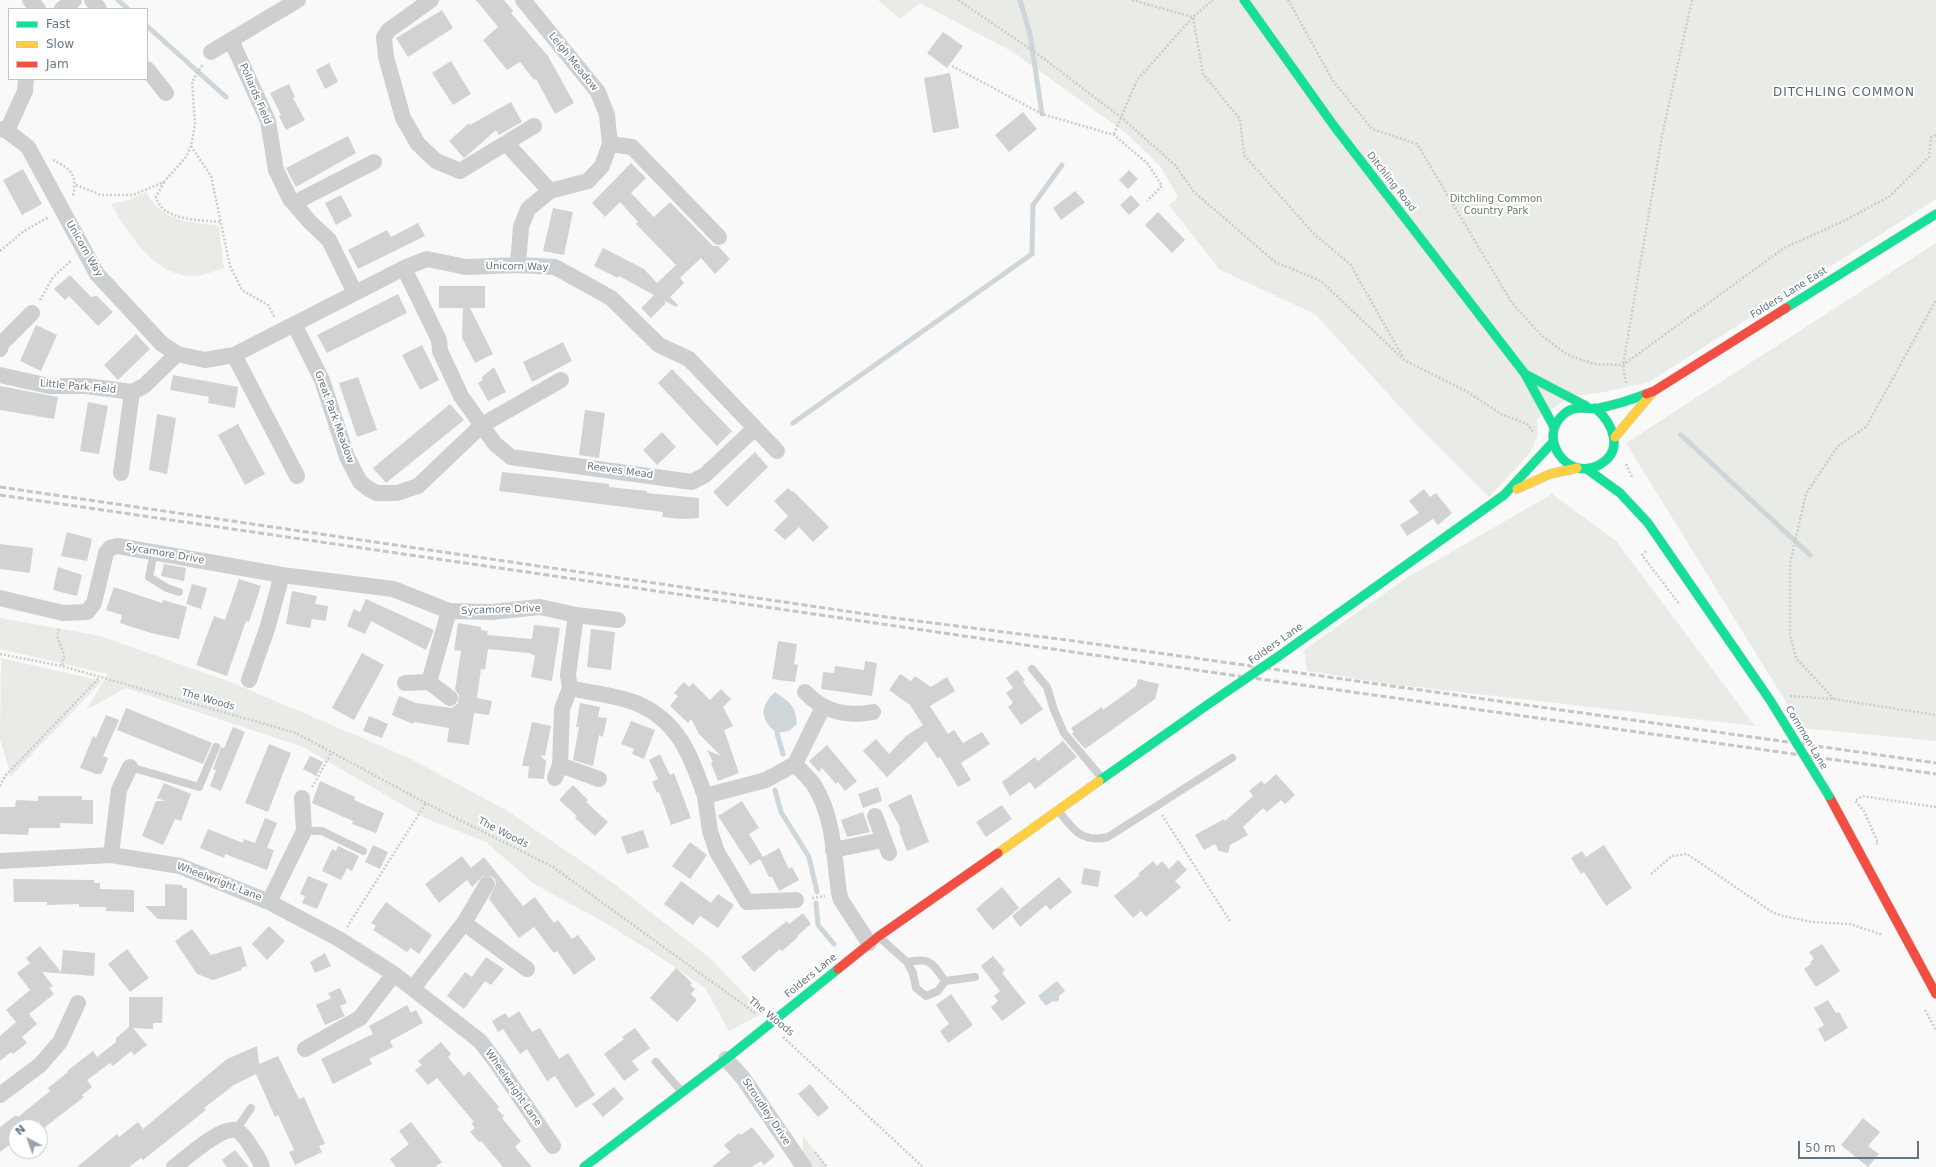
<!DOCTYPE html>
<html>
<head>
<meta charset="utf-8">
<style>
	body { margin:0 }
	#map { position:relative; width:1936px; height:1167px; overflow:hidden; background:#f9f9f9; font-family:"DejaVu Sans",sans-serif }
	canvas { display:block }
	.legend { position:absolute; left:8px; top:8px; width:140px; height:72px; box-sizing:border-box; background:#fff; border:1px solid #c1c8cd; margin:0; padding:5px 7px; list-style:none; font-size:12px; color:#657683 }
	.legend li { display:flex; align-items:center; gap:8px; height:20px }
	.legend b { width:20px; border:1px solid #c1c8cd }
	.north { position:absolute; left:8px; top:1119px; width:40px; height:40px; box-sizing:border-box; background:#fff; border:1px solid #c1c8cd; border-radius:50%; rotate:319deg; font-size:11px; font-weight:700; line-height:16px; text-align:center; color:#657683 }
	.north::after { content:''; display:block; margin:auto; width:14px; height:18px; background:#99a4ac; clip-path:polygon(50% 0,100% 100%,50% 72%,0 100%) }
	.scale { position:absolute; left:1798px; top:1141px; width:121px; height:18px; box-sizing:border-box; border:2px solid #657683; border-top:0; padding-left:5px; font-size:12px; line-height:14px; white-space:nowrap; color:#657683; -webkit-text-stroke:3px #fff; paint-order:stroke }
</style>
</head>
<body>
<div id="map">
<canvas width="1936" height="1167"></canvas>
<ul class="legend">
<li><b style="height:5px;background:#16e098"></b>Fast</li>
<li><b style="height:5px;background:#ffcf43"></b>Slow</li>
<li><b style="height:5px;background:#f24e42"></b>Jam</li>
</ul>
<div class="north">N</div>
<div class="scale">50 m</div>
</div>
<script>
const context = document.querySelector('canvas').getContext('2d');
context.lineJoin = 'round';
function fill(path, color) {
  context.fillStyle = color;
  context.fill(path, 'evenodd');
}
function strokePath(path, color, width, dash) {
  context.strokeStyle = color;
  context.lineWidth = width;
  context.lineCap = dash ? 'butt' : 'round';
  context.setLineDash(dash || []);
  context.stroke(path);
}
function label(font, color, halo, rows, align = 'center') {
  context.font = font + ' "DejaVu Sans",sans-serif';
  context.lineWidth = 4;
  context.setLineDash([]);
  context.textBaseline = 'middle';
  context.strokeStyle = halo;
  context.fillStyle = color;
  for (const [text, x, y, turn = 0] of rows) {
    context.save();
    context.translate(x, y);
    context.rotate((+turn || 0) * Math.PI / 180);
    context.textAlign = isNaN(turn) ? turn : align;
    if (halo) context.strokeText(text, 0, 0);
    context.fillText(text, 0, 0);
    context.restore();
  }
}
const green = new Path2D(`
	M878,0H1936V199L1649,382L1599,393L1571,396L1537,419L1538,435L1531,452L1489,497L1411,419L1316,315L1219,269L1169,205L1178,197L1160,166L1126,133L1013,52L920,3L900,19Z
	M146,192C161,221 188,222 216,225L219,227L224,268C214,271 201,277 191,276C155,276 127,232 111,204L128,200Z
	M1936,243V741L1802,728L1626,443Z
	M1552,494L1616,541L1755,726L1391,684L1307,671L1304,650L1408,577Z
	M0,618L100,636L233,683L409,758L506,810L609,880L710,958L763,1013L729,1031L705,988L660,957L602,921L534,884L486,842L427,819L303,747L126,688L86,710L108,674L0,649Z
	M1,658L102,681L11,776L0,739Z
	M803,1136L827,1167H812L803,1152Z`);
const water = new Path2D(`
	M775,692C791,703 795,705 797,724L789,731L777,733C760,720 759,707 775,692Z
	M1057,981L1065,991L1059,996V1000L1056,1002L1053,1001L1046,1006L1038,996Z`);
const stream = new Path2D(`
	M118,0L128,9
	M1020,0L1030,34L1042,114
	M147,26L226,97
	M793,423L1032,254L1033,205L1062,165
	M1681,435L1810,555
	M777,733L783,754
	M775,790L781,812L809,857L817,892
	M816,903L818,925L834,944`);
const building = new Path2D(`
	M476,0H504L513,11L511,13L548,56L574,103L555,114L536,79L534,80L520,62L507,70L483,40L498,27Z
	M442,10L453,28L408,57L396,38Z
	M943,32L963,46L947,68L927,53Z
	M451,61L471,94L453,105L432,73Z
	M329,63L338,82L325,89L316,70Z
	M950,73L959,128L933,133L924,78Z
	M289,84L295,97L293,98L305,120L286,130L279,116L281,115L270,93Z
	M511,102L522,122L499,135L496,130L464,158L449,141L469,123L470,125Z
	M1023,112L1037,129L1009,152L995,135Z
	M348,136L356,153L296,187L286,168Z
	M631,163L646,178L631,193L654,217L670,202L713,246H718L730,259L715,274L701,258L680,278L684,283L670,297L678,305L676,307L663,300L666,303L651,318L641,308L654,295L619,276L618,278L594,266L603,248L644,269L657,283L676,265L636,224L638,222L620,202L605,217L592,203Z
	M23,169L42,204L22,215L3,180Z
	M1129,170L1138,179L1128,189L1119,180Z
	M1075,191L1085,202L1061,220L1053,208Z
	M341,195L352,216L336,225L325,203Z
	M1131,195L1140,205L1129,215L1120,205Z
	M553,208L573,212L564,255L543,251Z
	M1158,212L1185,240L1172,253L1145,225Z
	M418,223L425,236L358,269L348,250L387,230L391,237Z
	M70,275L91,297L97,296L113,312L98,326L69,296L65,300L54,289Z
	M439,286H485V308H470L493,354L475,363L462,338L463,308H439Z
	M398,294L407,313L327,353L317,335Z
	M36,325L57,335L41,371L20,361Z
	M136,334L150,349L118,380L104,365Z
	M563,342L572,361L532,382L523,362Z
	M422,345L439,380L420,390L402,355Z
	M494,367L506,392L488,401L478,383L483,380L482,377Z
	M672,369L732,431L717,446L658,383Z
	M173,375L238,387L235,408L208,403L209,397L170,390Z
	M358,377L377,430L357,437L339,383Z
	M0,386L58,397L54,419L0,410Z
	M88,402L108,406L99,454L80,451Z
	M450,404L464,420L386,483L373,468Z
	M585,410L605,413L599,458L579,455Z
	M157,414L176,418L167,474L149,470Z
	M238,424L265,474L245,485L218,435Z
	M662,432L676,447L657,465L643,450Z
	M755,452L768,467L727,507L713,492Z
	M502,472L559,478L609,484V487L647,491V493L699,498V518L681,519L662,517L663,512L499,491Z
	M788,488L792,492L793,491L829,527L813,542L799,527L785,540L774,530L788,516L774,501Z
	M1424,489L1430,497L1436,493L1452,513L1438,525L1433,519L1407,536L1400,525L1419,513L1409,501Z
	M67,532L92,539L87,561L61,556Z
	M0,544L33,548L30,573L0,569Z
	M164,564L186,568L184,581L161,576Z
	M58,567L82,575L77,596L53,590Z
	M239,579L261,586L249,622L246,621L227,676L196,665L214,616L225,620Z
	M192,584L207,588L201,609L186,604Z
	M114,587L162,603L163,600L187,607L179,639L151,633L120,623L122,615L106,610Z
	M292,591L317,596L315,604L328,606L326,621L312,619L310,628L286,624Z
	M366,599L434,630L426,650L371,621L365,634L347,626L354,609L360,612Z
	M458,623L481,627V630L488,631L487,635L532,639L534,625L560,628L552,681L531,677L535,656L529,653L488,649L485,670L481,669L477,698L492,701L489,715L474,713L469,745L447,742L449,728L414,722L413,724L392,715L399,696L416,703L452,708L458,703L459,695L455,690L461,651L454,650Z
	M591,629L615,632L611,670L587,667Z
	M778,641L797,644L794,664L798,665L795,682L772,679Z
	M362,653L384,665L354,720L332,708Z
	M865,661L877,663L872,696L821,689L823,672L834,673L835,666L864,670Z
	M1017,670L1025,680L1023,682L1043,709L1021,725L1008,707L1013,703L1006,693L1013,688L1006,678Z
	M900,674L911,681L915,676L931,687L947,677L955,691L930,706L948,734L954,730L963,743L982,732L990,744L961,763L971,780L958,787L940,757L937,758L926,741L887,777L863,751L876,739L889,754L906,736L923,725L910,705L889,690Z
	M1138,679L1159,684L1155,699L1085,749L1072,734L1074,732L1071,728L1102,707L1103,710L1136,686Z
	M684,682L689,687L693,683L710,700L721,689L731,699L723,707L733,726L724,730L739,773L718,781L711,763L713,762L707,750L721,756L699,734L691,719L688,723L670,706L678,696L674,693Z
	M580,703L600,707L598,717L607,718L603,737L599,735L593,766L573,760L579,727H576Z
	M126,708L212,743L203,764L117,730Z
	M106,715L119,720L103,756L108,758L103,771L101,774H96L80,768L93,736L96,738Z
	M369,716L388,724L382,738L363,731Z
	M631,721L655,730L644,759L632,754L634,749L621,744Z
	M532,722L551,726L545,756L540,755L546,761L544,779L528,778L529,766H522Z
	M233,727L245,732L221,791L210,786L216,770L213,769L221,747L224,748Z
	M1063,741L1077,757L1035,789L1030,782L1010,796L1002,782L1035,757L1038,761Z
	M269,744L291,753L268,812L245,803Z
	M827,745L857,781L845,791L838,782L836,784L822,768L819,772L809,761Z
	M660,754L670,775L674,773L691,818L671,825L659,792L657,793L652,782L658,779L649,760Z
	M310,756L323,762L316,776L303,769Z
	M1276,774L1295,795L1285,804L1281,800L1267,812L1263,808L1243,827L1248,835L1230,845L1228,853L1219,851L1215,844L1204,850L1195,835L1224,819L1225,821L1253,796L1249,791L1261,781L1265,784Z
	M320,781L355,797L354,800L384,813L376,833L352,824L353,821L312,803Z
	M164,783L191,794L181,821L175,819L163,845L142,836L156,801H165L157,798Z
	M573,785L588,800L586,802L608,822L595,836L575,818L577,816L559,800Z
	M878,787L882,801L863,808L858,794Z
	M911,794L929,842L907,851L899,830L901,829L888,805Z
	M38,796H82V800H93V824L60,823V828H29L28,835L0,834V807H15L16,800L38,801Z
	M742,801L759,828L749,834L763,857L779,848L789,869L792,867L799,880L779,891L772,877H769L760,859L750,865L718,816Z
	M1002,805L1012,819L986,837L976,822Z
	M863,812L870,832L847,837L841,820Z
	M265,818L277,823L267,848L274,850L267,870L225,854L224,858L200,848L208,829L243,843L244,839L255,843Z
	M643,830L649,847L627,854L621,837Z
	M690,842L707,855L690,879L672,866Z
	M373,845L388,852L380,869L365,862Z
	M1604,845L1632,888L1606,906L1584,872L1581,874L1571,858L1582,851L1586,857Z
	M338,846L359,856L352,871L347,868L341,880L322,871L332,849L336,851Z
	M462,856L471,868L484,857L523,906L535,897L554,923L558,920L572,939L578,935L596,959L574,975L557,951L554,953L534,927L519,938L489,899L496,884L495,879L491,876H483L472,887L467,880L439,903L425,884Z
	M1178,860L1187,870L1175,881L1181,887L1146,917L1141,911L1133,918L1114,896L1140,875L1138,874L1153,861L1157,866L1162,861L1169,869Z
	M1084,868L1101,871L1098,887L1081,884Z
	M308,876L328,884L317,909L302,903L305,896L300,894Z
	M1059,877L1072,892L1050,910L1046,905L1020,927L1012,916Z
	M13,879L94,880V883H100V889L134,890V912L106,911V907H79V904L47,905V902H14Z
	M681,881L711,903L718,894L734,905L718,928L700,916L693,925L664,904Z
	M165,884L182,885L183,888H187V920L158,919L145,906H165Z
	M1002,887L1019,908L993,930L976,909Z
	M386,902L432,935L419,954L411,948L407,952L373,930L376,926L371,923Z
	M803,913L811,924L797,936L798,937L782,951L780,949L754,972L741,957L787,921L789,924Z
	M269,926L285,941L267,960L252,944Z
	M192,929L211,955L241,946L247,966L241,968L242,970L213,980L197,974L175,941Z
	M1822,944L1840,971L1816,987L1804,969L1811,964L1810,962L1814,959L1809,952Z
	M40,946L61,972L63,950L95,953L94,976L42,972L53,986L49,988L54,994L29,1014L37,1024L22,1037L27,1043L13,1054L11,1052L0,1061V1036L16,1022L6,1010L30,990L17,973L30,963L26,958Z
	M127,949L149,978L130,992L108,964Z
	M325,953L331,966L315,973L310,962Z
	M993,956L1005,970L1002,973L1026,1003L1002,1021L991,1007L998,1001L994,996L1000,991L981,966Z
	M486,957L504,969L491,985L485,981L464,1009L447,996L465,972L472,977Z
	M676,968L692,983L690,985L695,989L691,994L697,1000L677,1022L650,998Z
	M340,988L347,1003L340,1006L345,1016L325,1025L316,1005L331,998L328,993Z
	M951,994L973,1025L948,1043L940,1031L949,1024L936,1005Z
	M129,997H163L162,1023H153V1029L133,1028L147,1045L134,1055L131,1051L113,1066L110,1063L87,1080L92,1087L82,1095L84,1097L40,1131V1121L33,1127H16V1140L0,1152V1127L16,1115L18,1117L50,1091L48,1088L68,1072L67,1071L93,1051L97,1057L116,1042V1038L129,1027Z
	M1828,1000L1836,1013L1839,1012L1848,1028L1825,1042L1818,1029L1824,1025L1814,1008Z
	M407,1005L411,1013L416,1010L423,1023L390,1041L393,1047L369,1059L372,1064L333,1084L321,1059L373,1034L369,1026Z
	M519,1011L532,1032L540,1028L559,1059L568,1053L595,1095L576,1108L555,1076L547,1081L527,1049L520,1054L503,1029L498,1032L492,1021L505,1013L509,1018Z
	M635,1028L650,1048L632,1061L639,1070L624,1081L604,1054L624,1039L622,1037Z
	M441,1042L451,1054L448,1057L464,1076L469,1071L499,1107L497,1109L504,1116L502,1118L521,1141L515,1147L532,1167H503L481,1141L479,1142L470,1132L475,1128L471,1123L474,1122L437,1078L428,1085L415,1070L422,1065L418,1061Z
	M257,1046L259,1064L278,1056L299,1099L304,1097L325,1144L319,1146L322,1152L295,1165L289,1152L294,1150L278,1115L275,1117L256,1074L234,1085L204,1108L206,1110L143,1160L141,1158L129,1167H77L117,1134L119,1137L138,1122L143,1129L227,1059Z
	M810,1084L829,1108L818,1117L798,1094Z
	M614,1087L624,1099L603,1117L592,1104Z
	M1863,1118L1880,1132L1868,1146L1879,1154L1868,1167L1841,1145Z
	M411,1122L442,1162L435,1167H396L390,1159L409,1144L399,1131Z
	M752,1127L775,1156L764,1165L761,1161L752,1167H712L730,1152L724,1145L739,1133L741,1135Z
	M235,1150L249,1167H227L222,1160Z`);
const path = new Path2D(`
	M958,0L1039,55L1122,118L1175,165L1194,192L1275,262L1321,281L1404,360L1466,391L1501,414L1527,424L1534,433
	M1132,0L1193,17L1203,74L1240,119L1244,155L1313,233L1350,264L1403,357
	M1288,0L1333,81L1372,129L1417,144L1512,303L1542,336L1568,355L1594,364L1623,365L1784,248L1846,220L1890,196L1929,157L1931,137L1936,135
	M952,66L1042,114L1114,135L1148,164L1162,186L1147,201
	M1114,134L1137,80L1193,17L1213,0
	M191,146L211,176L230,266L242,290L268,305L275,318
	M53,160C71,169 78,175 73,196
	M164,182L156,197C162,221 200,220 221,222
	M76,185L101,195H133L164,182L186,157L191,146L195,124L192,82L203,64
	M0,251L24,231L49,217
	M40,300L53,277L72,260
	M1626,383L1623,365L1662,136L1692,0
	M1626,464L1632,477
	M1646,551L1642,555L1680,605
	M59,629L57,636L64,655L62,666
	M0,654L62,666L296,733L426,803L553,867L755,1013
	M1790,696L1834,699L1936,715
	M1834,699L1796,658L1790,634V563L1806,494L1838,446L1866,427L1936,300
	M0,786L5,776L100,677
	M312,787L332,752
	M1162,815L1230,921
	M1876,844L1878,843L1864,811L1855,801L1862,796L1936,807
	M1651,874L1672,856L1687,854L1772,912L1783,916L1812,922L1850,924L1883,935
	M812,898L825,896
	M347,927L426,803
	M1925,1010L1936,1030
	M783,1037L923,1167
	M815,1152L827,1167`);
const lane = new Path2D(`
	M154,553L149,577L167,588L179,592
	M1032,669L1047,687L1054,710L1064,733L1102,778
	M130,767L199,787L216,747
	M1058,810C1073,830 1082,843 1108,837L1232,758
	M304,831H322L363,851
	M879,937L907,962L913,973L916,988L926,996L938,991L945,981L975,977
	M907,962C931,957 932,963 945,981
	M656,1062L682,1092
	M236,1130L251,1108`);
const street = new Path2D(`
	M30,0L38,9
	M92,0L99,9
	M431,0L389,30L384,37L386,57L403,118L418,144L436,161L460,171L534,126
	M62,9L74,0
	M231,40L268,121L276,170L290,199L310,222L329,240L355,293
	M211,52L298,0
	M147,69L166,93
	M0,129L7,131L28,147L97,274L162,344L177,354L205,360L234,355L404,268L427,259L466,267L518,265L555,267L611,298L659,345L689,359L777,451
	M7,131L25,91L26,79
	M506,143L550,191
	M610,144L632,147L719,237
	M294,203L374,162
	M518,265L521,227L528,209L550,191L588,181L602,166L610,144L607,115L598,92L523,0
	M404,268L439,340L440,351L461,396L495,444L511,457L692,482L705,475L754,429
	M294,324L322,380L347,457L360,482L369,489L377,493H397L418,486L482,425L561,380
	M0,349L2,343L32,313
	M234,355L297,476
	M0,375L49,386H86L132,392L144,386L177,354
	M121,473L132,392
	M0,598L63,613L87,612L94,603L106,553L110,548L118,546L282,575L393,589L449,611L492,612L540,607L576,615L568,675L570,688C591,693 616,695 636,703C678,720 691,756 705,796L766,780L795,764C801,771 809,778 814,785C834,817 834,857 839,893L841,900L869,943
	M576,615L618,620
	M249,680L267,629L282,575
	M429,682L450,698
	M405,683L429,682L449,611
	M805,692C824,712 846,717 873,712
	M795,764L823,707
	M560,765L599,779
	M555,778L560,765L562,709L570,688
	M705,796L710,831L717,852L747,902L796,900
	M875,816L889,853
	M833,850L883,840
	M111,855L119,790L130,767
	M0,861L111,855L180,866L269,902L339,939L394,974L480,1041L496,1062L553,1146
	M269,902L304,831L302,798
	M464,923L527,969
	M413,988L464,923L487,884
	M305,1049L360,1018L394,974
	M726,1059L743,1078L804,1167
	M0,1095L40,1065L60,1042L78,1003
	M174,1167C186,1158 221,1127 235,1130C241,1132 247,1140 250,1145C254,1152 260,1159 262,1167`);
const fast = new Path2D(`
	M1244,0L1334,126L1525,374L1554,427
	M1786,308L1936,214
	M1525,374L1586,406
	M1595,408C1613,423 1625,451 1599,465C1567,482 1536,437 1564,414C1575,404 1586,410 1599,408C1614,405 1631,400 1646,394
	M1587,469L1620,493L1648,523L1770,700
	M1279,656L1504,495L1553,442
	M1099,781L1210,703
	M584,1167L726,1059L838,969`);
const slow = new Path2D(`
	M1615,437L1652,393
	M1517,489L1550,474L1577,468
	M998,853L1099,781`);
const jam = new Path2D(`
	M1646,394L1654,391L1786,308
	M1829,796L1936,994
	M838,969L879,936L998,853`);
const rail = new Path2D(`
	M0,487L886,617L1067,640L1936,763
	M0,495L1210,672L1936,774`);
const fastBridge = new Path2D(`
	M1770,700L1829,796
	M1210,703L1279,656`);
const streetNames = [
	["Leigh Meadow",573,62,51],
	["Pollards Field",255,94,67],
	["Ditchling Road",1391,182,52],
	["Unicorn Way",84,249,60],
	["Unicorn Way",517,267,1],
	["Folders Lane East",1789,293,-32],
	["Little Park Field",78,387,5],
	["Great Park Meadow",334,417,70],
	["Reeves Mead",620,471,8],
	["Sycamore Drive",165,554,10],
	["Sycamore Drive",501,610,-2],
	["Folders Lane",1276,644,-35],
	["The Woods",208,700,16],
	["Common Lane",1806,738,59],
	["The Woods",503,833,27],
	["Wheelwright Lane",219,882,21],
	["Folders Lane",811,976,-39],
	["The Woods",771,1017,39],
	["Wheelwright Lane",513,1088,55],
	["Stroudley Drive",766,1112,56]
];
const parkNames = [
	["Ditchling Common",1496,199],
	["Country Park",1496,211]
];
const quarterNames = [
	["DITCHLING COMMON",1844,93]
];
fill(green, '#e8ebe6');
fill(water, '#ced6d9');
strokePath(stream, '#ced6d9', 5);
fill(building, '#d0d2d3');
strokePath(fast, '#d5d6d7', 10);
strokePath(slow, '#d5d6d7', 10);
strokePath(jam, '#d5d6d7', 10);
strokePath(path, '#cbcccd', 2.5, [2, 2]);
strokePath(lane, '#cecfd0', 8);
strokePath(street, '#cecfd0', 16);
strokePath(fast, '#16e098', 9);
strokePath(slow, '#ffcf43', 9);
strokePath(jam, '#f24e42', 9);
strokePath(rail, '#c3c5c6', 3, [6, 3]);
strokePath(fastBridge, '#d5d6d7', 10, []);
strokePath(fastBridge, '#16e098', 9);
label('10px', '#657683', '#fff', streetNames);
label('10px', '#687a64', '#fff', parkNames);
context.letterSpacing = '1px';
label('12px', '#57646e', '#fff', quarterNames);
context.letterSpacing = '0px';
</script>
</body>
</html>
